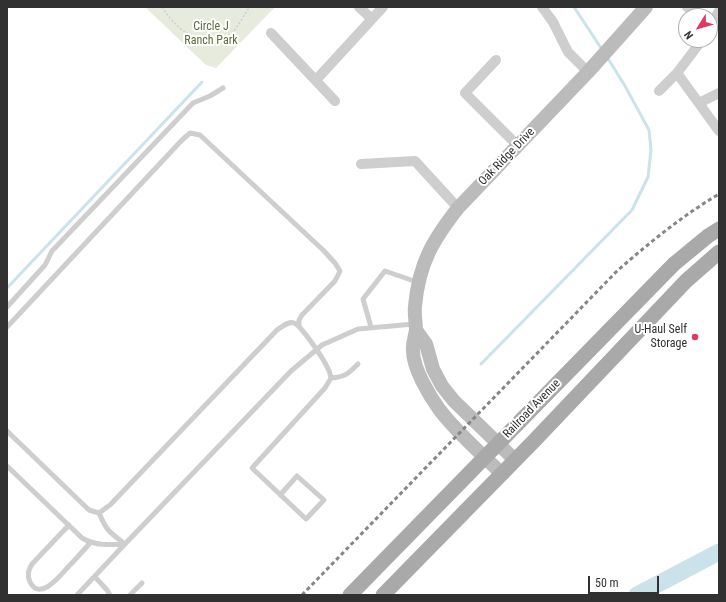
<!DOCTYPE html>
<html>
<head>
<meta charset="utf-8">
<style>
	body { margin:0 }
	#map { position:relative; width:726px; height:602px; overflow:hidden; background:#fff; font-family:"Roboto Condensed",sans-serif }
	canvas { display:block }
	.frame { position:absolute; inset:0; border:8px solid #313131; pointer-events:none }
	.north { position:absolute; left:678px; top:8px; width:40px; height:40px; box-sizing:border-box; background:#fff; border:1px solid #adadad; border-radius:50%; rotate:233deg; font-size:11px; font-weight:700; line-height:16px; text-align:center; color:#313131 }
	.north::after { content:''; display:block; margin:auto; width:14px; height:18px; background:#e3385d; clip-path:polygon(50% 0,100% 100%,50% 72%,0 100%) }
	.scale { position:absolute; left:588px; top:576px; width:71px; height:18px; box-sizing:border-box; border:2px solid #313131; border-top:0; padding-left:5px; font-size:12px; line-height:14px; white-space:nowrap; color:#313131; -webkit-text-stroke:3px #fff; paint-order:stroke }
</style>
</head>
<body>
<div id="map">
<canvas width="726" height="602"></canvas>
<div class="frame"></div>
<div class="north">N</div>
<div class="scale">50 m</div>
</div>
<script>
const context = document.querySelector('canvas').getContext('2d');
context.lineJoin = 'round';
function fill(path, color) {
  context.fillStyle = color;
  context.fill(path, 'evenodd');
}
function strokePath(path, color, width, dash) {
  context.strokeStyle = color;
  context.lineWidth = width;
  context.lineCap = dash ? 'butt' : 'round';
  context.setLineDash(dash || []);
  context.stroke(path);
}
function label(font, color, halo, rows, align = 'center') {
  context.font = font + ' "Roboto Condensed",sans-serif';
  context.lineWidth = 4;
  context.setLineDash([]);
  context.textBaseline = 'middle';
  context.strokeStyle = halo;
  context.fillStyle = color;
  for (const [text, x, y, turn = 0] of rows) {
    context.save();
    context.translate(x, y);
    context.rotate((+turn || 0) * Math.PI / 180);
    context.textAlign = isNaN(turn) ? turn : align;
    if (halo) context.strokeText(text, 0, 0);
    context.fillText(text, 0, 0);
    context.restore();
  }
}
const green = new Path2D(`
	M145,7H275L216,68L206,65Z`);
const stream = new Path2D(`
	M574,7L603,51
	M7,288L202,82
	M481,364L632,210L648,177L651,150L649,130L625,86L607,57`);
const river = new Path2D(`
	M637,595L719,552`);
const path = new Path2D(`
	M162,7C173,24 187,38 207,40C216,41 224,41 230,34C239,27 243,15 250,7`);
const lane = new Path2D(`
	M7,307L45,265L52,251L193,103L210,96L223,88
	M7,327L182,140L190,133L200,135L323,250L335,263L340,271L335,281L302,315L299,320V325
	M371,327L363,299L385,271L417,282
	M331,378C345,377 348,374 358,364
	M7,431L89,510L99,513L110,505L277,330C282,327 288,321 294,323C301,325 325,361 328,369C330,371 330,375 331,378L325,388L252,468L306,519L324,500L297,476L280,495
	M7,466L82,538C95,546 110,545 125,544
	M99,513C106,530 110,533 125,544
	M69,525L32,564C28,571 27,575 30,582C40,602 61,575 69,566C76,559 83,551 90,543
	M95,577L107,590L110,595
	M77,595L125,544L291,371L322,345L358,329L414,324
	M130,595L142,583`);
const street = new Path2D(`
	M359,7L372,19
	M542,7L553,22L568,52L588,72
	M687,7L702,16
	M710,26L719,11
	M271,33L335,101
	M496,60L465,93L518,146
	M677,73L719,131
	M316,80L383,7
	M659,91L677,73L702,40
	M699,103L719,93
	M361,164L415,161L458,208`);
const secondary = new Path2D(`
	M416,330L426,344L433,369L442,386L454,401L515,460
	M502,474C481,453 457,433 439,409C429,395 413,368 413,351C412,344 415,337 416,330C416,322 414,314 415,306C419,263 433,240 458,208L588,72L646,7`);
const primary = new Path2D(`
	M350,595L674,264L708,236L719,229
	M383,595L533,442L686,281L719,252`);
const rail = new Path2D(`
	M302,595L617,271C649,243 682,216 719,194`);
const markers = [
	[695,337,4,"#e3385d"]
];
const parkNames = [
	["Circle J",211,27],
	["Ranch Park",211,41]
];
const streetNames = [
	["Oak Ridge Drive",507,157,-46],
	["Railroad Avenue",532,409,-46]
];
const poiNames = [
	["U-Haul Self",687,330],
	["Storage",687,344]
];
fill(green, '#e6ebdd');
strokePath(stream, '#cae3eb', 3);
strokePath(river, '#cae3eb', 17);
strokePath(path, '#cecece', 1.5, [2, 2]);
strokePath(lane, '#cecece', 5);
strokePath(street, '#cecece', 10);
strokePath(secondary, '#bbb', 14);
strokePath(primary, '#a9a9a9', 15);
strokePath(rail, '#868686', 3, [4, 3]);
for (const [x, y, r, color] of markers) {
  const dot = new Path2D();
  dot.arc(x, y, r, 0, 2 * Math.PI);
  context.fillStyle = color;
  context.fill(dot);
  strokePath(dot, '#fff', 1.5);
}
label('12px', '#5b6d3e', '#fff', parkNames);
label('12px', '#313131', '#fff', streetNames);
label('12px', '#313131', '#fff', poiNames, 'right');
</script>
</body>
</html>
